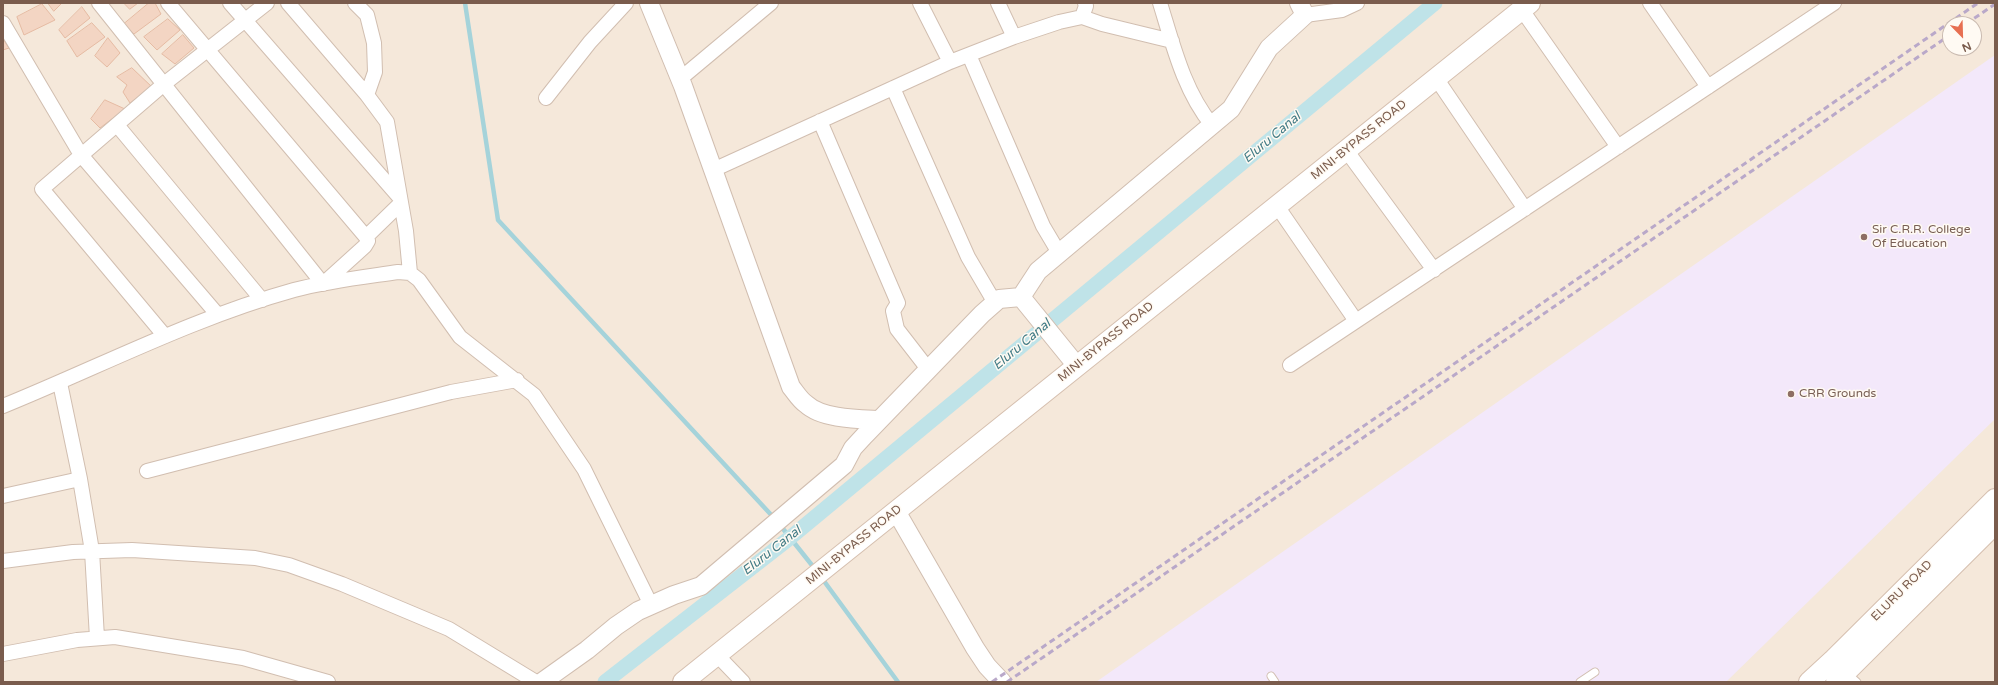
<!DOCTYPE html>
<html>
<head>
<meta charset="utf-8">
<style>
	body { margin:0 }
	#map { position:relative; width:1998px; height:685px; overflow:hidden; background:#fdf6ec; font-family:"Varela Round",sans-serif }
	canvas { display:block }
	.frame { position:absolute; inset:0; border:4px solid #7a5c4d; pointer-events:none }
	.north { position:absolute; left:1942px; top:16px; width:40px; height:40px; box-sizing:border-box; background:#fffaf3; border:1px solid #cabbb1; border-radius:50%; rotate:157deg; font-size:11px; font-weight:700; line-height:16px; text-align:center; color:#7a5c4d }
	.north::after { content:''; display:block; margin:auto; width:14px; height:18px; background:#e76f51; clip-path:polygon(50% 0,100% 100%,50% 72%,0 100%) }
</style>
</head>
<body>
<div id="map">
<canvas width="1998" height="685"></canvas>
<div class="frame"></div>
<div class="north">N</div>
</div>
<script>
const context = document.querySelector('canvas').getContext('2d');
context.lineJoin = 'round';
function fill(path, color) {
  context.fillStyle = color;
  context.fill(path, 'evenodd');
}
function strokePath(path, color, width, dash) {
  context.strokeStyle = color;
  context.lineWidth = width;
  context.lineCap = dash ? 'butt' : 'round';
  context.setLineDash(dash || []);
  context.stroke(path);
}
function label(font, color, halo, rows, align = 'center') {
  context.font = font + ' "Varela Round",sans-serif';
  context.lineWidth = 3;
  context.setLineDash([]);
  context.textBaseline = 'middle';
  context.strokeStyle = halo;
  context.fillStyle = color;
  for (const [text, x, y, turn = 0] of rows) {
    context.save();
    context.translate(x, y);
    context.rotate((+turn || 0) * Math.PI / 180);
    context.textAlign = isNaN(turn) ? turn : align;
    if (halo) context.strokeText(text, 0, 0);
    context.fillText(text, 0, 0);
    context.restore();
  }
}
const residential = new Path2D(`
	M3,3H1995V682H3ZM1950,24H1974V48H1950Z`);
const education = new Path2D(`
	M1995,55V419L1726,682H1096Z`);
const stream = new Path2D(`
	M465,3L498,220L775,519
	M780,525L815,569
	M821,577L898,682`);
const canal = new Path2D(`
	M605,682L791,537L1435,3`);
const building = new Path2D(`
	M48,3H62L54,11Z
	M124,3H138L130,9Z
	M149,3H155L161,14L134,34L124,24Z
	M42,4L55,20L24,35L17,17Z
	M82,7L90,18L65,38L59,30Z
	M168,19L180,30L157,50L144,37Z
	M92,23L105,37L77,57L67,41Z
	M183,35L194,48L175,64L162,54Z
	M108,38L120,53L107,67L95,56Z
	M3,39L9,48L3,50Z
	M132,68L152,87L130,103L123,92L127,85L117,77Z
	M105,100L125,109L100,128L91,119Z`);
const service = new Path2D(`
	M1847,673L1857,682
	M1271,676L1275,682
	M1580,682L1595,672`);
const minor = new Path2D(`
	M99,3L323,284
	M168,3L366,237L368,241L365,246L323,284
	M230,3L400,198
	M288,3L367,95L387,122L406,231L410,273
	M355,3L367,15L374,43L375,72L367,95
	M920,3L950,62
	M998,3L1014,37
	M1160,3C1173,45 1184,91 1212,125
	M1650,3L1708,87
	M1522,10L1618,147
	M1305,15L1342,10L1357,3
	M1082,17L1086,6L1085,3
	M3,23L81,155L217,314
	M969,55L1043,226L1059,253
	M1436,78L1525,209
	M680,79L771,3
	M893,88L968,257L995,303
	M546,98L590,42L626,3
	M820,121L898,303L893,311L897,329L928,369
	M117,125L262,300
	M1346,150L1434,270
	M713,170L950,62L1014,37L1059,22L1082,17L1102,24L1172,41
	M1277,206L1356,321
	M366,237L401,203
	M164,335L42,189L164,84L267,3
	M1290,365L1834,3
	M60,383L80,479L92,551L97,638
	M3,406C99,367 193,318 294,290C328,281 364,277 398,272L410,273L419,280L460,337L534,395L584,469L651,605
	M147,471L451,392L517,380
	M3,496L80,479
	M3,561L73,552L132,550L255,558L289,565L342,584L449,629L536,682
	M3,654L77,640L115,637L243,658L328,682
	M717,655L743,682`);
const tertiary = new Path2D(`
	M649,3L683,86L791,387C796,393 800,400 806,404C822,419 858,419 879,420
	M1021,297L1038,271L1231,109L1269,48L1305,15L1299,3
	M1021,297L1077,366
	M896,511L975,648L987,666L1002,682
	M542,682L587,650L616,626L638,611L674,595L701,586L844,465L853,448L865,435L982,314L999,299L1021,297`);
const secondary = new Path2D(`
	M683,682L1530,3
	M1809,682L1834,659L1995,499
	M1836,682L1995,524`);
const rail = new Path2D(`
	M1966,24L1995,4
	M992,682L1978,3
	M1007,682L1950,35`);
const markers = [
	[1864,237,4,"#8d6e63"],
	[1791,394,4,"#8d6e63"]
];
const streetNames = [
	["MINI-BYPASS ROAD",1359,140,-39],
	["MINI-BYPASS ROAD",1106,342,-39],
	["MINI-BYPASS ROAD",854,545,-39],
	["ELURU ROAD",1902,591,-45]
];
const educationNames = [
	["Sir C.R.R. College",1872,230],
	["Of Education",1872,244],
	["CRR Grounds",1799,394]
];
const waterNames = [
	["Eluru Canal",1272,138,-40],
	["Eluru Canal",1022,345,-40],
	["Eluru Canal",772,551,-38]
];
fill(residential, '#f5e8da');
fill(education, '#f3e8fa');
strokePath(stream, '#a5d3da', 4.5);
strokePath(canal, '#bfe3e8', 15);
fill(building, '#f3d5c3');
strokePath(building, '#e6bba3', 1);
strokePath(service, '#d1beb0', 9);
strokePath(minor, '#d1beb0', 16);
strokePath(tertiary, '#d1beb0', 20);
strokePath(secondary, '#d6c0b0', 22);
strokePath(service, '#fff', 7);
strokePath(minor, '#fff', 14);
strokePath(tertiary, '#fff', 18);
strokePath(secondary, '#fff', 20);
strokePath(rail, '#b9a8c9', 3, [6, 4]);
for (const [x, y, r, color] of markers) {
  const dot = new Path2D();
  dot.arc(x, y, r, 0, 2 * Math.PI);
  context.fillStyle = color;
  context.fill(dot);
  strokePath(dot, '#fffaf3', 1.5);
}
label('12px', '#7a5c4d', '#fffaf3', streetNames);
label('12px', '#785e54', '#fffaf3', educationNames, 'left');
label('italic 13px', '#437c86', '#fffaf3', waterNames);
</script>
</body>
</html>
